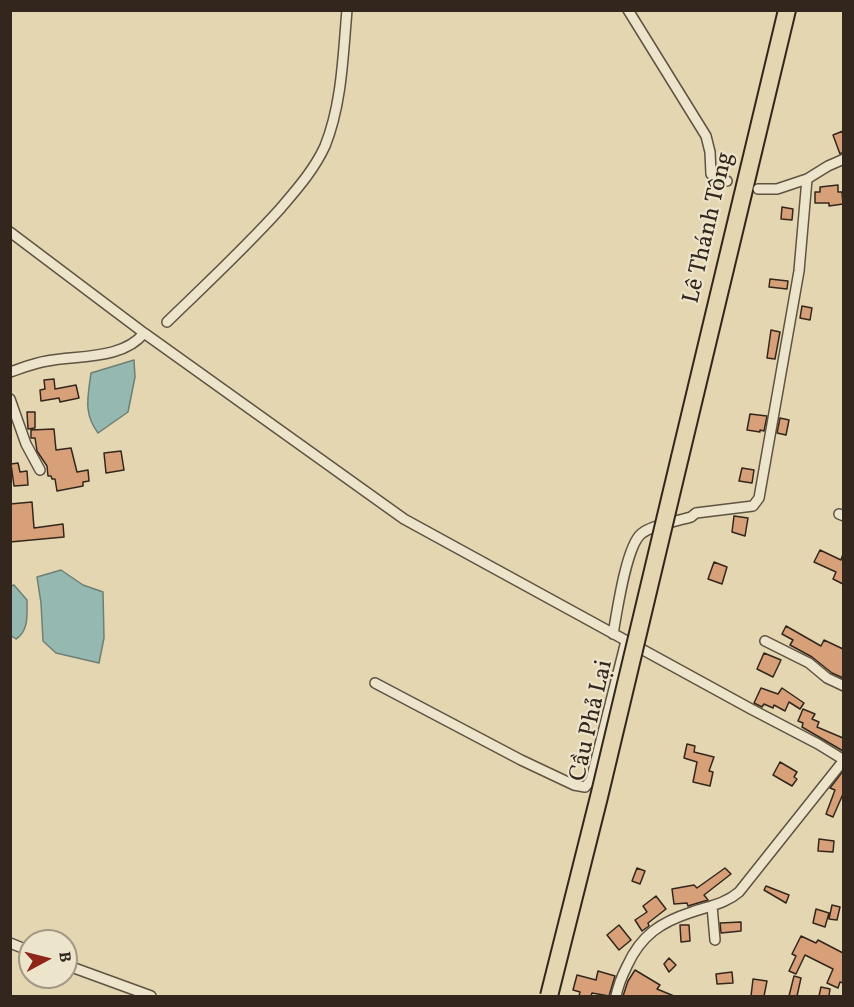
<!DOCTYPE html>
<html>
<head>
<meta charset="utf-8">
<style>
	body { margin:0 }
	#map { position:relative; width:854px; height:1007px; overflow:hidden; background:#e3d6b1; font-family:Vollkorn,serif }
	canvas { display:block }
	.frame { position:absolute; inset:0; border:12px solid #33271d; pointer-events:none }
	.north { position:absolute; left:18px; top:929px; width:60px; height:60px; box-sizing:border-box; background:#ede4cc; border:2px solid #a39886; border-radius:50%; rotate:83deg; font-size:16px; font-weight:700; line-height:24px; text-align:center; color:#33271d }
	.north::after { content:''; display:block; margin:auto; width:21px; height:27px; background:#8f2418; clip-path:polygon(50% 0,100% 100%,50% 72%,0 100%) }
</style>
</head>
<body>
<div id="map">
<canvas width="854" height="1007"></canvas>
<div class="frame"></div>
<div class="north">B</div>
</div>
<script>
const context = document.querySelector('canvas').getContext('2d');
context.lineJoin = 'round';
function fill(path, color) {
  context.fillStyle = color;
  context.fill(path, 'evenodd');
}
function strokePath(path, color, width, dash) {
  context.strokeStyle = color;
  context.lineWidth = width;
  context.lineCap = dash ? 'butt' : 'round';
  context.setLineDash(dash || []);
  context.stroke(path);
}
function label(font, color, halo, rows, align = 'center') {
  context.font = font + ' Vollkorn,serif';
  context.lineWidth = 4.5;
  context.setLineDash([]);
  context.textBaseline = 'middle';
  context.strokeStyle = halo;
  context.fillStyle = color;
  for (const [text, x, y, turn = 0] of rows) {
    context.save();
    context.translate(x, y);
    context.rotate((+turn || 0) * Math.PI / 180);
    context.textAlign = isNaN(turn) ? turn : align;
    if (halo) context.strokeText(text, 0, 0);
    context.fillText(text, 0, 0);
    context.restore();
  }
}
const water = new Path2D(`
	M134,360L135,377L128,412L98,433C83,413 88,397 91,373Z
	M61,570L83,585L103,592L104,638L99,663L56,653L43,641L41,603L37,577Z
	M14,585L27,600C27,614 29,631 16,639L10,635L11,586Z`);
const building = new Path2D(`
	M843,131V152L840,154L833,135Z
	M838,185V192H842L843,204L829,206V203H815V192H820V187Z
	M782,207L793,209L792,220L781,219Z
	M770,279L788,281L787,289L769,287Z
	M802,306L812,308L810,320L800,318Z
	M771,330L780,332L775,359L767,358Z
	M54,379L55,389L76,385L79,398L60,402L59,398L41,401L40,390L45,389L44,380Z
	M27,412H35V428L28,429Z
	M750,414L767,416L764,431L760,430V432L747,430Z
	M780,418L789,420L786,435L777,433Z
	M54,429L56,450L71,448L77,472L88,470L89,481L83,482V486L57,491L55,479H52L51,476H48L47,466L37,451L35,438H31V430Z
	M121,451L124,470L106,473L104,453Z
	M18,463L20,472L27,471L28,485L14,486L11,464Z
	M742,468L754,470L752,483L739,481Z
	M32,502L34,528L63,524L64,537L10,542V504Z
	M734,516L748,518L745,536L732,532Z
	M820,550L841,560L843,554V584L833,579L836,572L814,562Z
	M714,562L727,567L722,584L708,579Z
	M786,626L821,646L824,640L843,649V678L832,673L812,657L790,645L793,640L782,634Z
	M764,653L781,660L773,677L757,669Z
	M761,688L778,694L782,688L804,703L800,709L789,702L785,711L774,705L773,708L764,704L762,707L754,703Z
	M803,709L815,714L812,719L819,722L817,727L843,738V751L802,727L803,723L798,721Z
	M687,744L695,746L694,752L714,757L709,771L713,772L710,786L693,782L697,762L684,758Z
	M780,762L797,772L794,777L797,779L792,786L773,775Z
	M843,771V794L833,817L826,814L835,790L830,788Z
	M819,839L834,841L833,852L818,851Z
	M637,868L645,871L640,884L632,881Z
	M725,868L731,874L704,895L708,900L688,906L687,903L674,904L672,889L694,885L697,888Z
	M766,886L789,895L786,903L764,890Z
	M656,896L666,909L648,923L649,926L642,931L635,920L647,912L643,906Z
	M832,905L840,907L837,920L829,919Z
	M816,909L829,913L825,927L813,923Z
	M741,922V931L721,933L720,923Z
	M619,925L631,940L619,950L607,935Z
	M680,925H689L690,941L681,942Z
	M801,936L816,943L818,940L843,953V983L840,982L838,988L827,983L833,969L805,955L796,974L789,971L796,956L792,954Z
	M669,958L676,965L669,972L664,964Z
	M635,970L660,985L657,989L674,996H623L628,981Z
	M598,971L615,976L609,996L592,993L591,996H579L580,992L573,990L577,975L596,980Z
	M732,972L733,983L717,984L716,974Z
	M794,976L801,978L797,996H789Z
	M753,979L767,981L764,996H751Z
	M821,987L830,989L829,996H819Z`);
const minor = new Path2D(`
	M628,10L706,136L710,152L711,174L727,181
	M758,189H777L807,179L828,166L844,159
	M10,232L144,333L404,519L751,709L818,744L844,760L739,892C725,904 709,906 692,912C661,922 641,935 627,966C622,976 618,986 616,996
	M167,322C205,285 244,249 280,209C297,189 314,170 325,146C342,104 343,55 347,10
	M10,372C22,368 34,363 47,361C77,355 123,360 144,333
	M10,399L26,444L40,470
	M839,514L844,516
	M613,634C617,612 626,547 641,534C651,525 678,521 691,517L696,513L753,506L759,498L799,271L807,179
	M765,641L809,663L827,678L844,686
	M375,683L521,760L574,785L585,787L591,780L626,641
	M712,906L715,940
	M10,943L30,951
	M66,965L151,996`);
const trunk = new Path2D(`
	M680,457L787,10`);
const trunkBridge = new Path2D(`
	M549,996L599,797L680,457`);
const streetNames = [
	["Lê Thánh Tông",710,228,-77],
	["Cầu Phả Lại",593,721,-77]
];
fill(water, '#95b9b0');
strokePath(water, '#6e7f75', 1.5);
fill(building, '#d8a079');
strokePath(building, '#33271d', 1.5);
strokePath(minor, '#5f5342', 12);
strokePath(trunk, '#33271d', 20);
strokePath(minor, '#ede4cc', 9);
strokePath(trunk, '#e3d6b1', 16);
strokePath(trunkBridge, '#33271d', 20, []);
strokePath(trunkBridge, '#e3d6b1', 16);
label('24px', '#33271d', '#ede4cc', streetNames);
</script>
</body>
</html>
